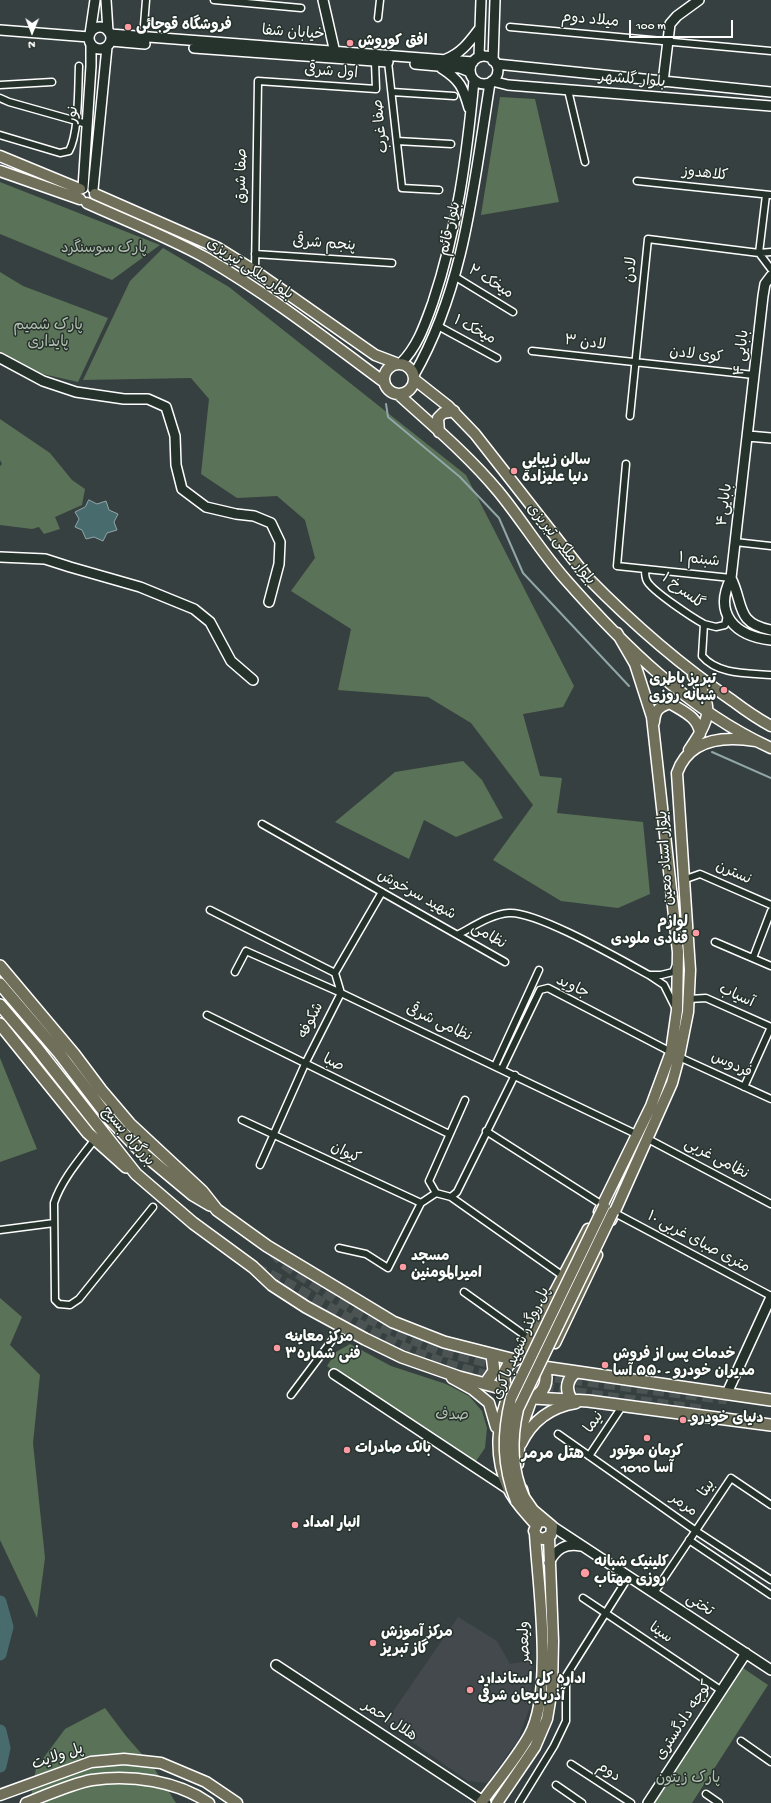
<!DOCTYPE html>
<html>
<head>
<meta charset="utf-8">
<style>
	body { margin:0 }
	#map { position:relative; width:771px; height:1803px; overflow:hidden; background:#374040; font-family:"Gochi Hand",sans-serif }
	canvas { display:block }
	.north { position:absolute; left:12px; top:12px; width:40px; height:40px; -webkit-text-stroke:3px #26332d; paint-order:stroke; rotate:181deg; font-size:11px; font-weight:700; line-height:16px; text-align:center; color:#fff }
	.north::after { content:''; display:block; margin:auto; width:14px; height:18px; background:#fff; clip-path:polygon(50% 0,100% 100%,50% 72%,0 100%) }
	.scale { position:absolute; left:629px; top:20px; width:104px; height:18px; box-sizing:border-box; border:2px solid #fff; border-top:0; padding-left:5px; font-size:12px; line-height:14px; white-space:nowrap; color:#fff; -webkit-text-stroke:3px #26332d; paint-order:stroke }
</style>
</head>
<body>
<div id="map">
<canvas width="771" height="1803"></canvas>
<div class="north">N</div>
<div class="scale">100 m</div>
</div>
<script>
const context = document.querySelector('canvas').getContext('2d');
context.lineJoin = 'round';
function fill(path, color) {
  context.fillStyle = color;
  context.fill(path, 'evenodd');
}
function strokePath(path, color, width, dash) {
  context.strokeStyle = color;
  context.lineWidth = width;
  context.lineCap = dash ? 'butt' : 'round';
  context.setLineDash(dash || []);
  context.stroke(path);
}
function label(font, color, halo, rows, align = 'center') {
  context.font = font + ' "Gochi Hand","Playpen Sans Arabic",sans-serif';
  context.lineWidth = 3;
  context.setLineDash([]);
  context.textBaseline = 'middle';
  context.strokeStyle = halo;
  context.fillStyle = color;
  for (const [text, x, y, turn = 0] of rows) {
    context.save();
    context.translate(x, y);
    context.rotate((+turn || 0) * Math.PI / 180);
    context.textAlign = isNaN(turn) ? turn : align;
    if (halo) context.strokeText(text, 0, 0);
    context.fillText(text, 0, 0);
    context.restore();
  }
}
const built = new Path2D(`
	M458,1617L497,1641L510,1664L532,1660L531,1704L518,1740L487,1783L468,1781L385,1723Z`);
const green = new Path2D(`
	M500,97L535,99L559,202L481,215Z
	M0,182L160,245L112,280L0,234Z
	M163,248L229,287L466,475L574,686L563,707L523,714L540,776L562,778L557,813L643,822L650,894L618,908L561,901L493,860L533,805L471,723L428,697L338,690L351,629L291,591L315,558L305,520L277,496L237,498L201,474L209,399L191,378L83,380L130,281Z
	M0,272L23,286L108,318L78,382L34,372L0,353Z
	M0,419L50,453L72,480L85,489L82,505L55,517L60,529L44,534L39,527L32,529L0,525V466L2,464L0,460Z
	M463,761L482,780L503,818L456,837L424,820L409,859L335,822L395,772Z
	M0,1058L37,1149L0,1162Z
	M0,1298L22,1317L10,1345L40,1375L33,1443L45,1558L37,1618L0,1540Z
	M350,1344L391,1366L446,1384L469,1396L482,1411L487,1428L485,1448L474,1464L327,1366L336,1352Z
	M743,1668L768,1685L692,1803H655Z
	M105,1708L126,1736L154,1768L176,1803H30L36,1768L65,1729Z`);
const water = new Path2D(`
	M89,500L97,504L106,501L109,510L118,514L114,522L117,530L107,533L103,541L94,537L86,539L82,530L75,527L79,519L75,512L85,507Z`);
const stream = new Path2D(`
	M386,404L388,417L460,477L499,518L523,573L629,686
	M712,752L771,778`);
const river = new Path2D(`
	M0,1602L7,1627L0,1654
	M0,1731L4,1748L0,1766`);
const highwayTunnel = new Path2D(`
	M273,1252L286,1265L337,1300L388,1329L438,1350L540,1375L727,1399
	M255,1268C312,1293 361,1331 419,1354C510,1390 610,1396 706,1411`);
const street = new Path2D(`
	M214,0L301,8
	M378,18L380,0
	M510,27L771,51
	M143,38L146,0
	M388,62L402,188L439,190
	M0,85L52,82
	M568,90L585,162
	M392,92L454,96
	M0,98L9,102L87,124
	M0,135L60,153L69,151C79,133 78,88 79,66
	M397,141L451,144
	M637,181L771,195
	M766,195L759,253L771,269
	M255,254L392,263
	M255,271L258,81L376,89L375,62
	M454,276L513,312
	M438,326L497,358
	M532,351L754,375
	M630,416L648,239L759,253L771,252
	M626,464L617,566L731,578
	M735,542L771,546
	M645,569C645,572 645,578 647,581C652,591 693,618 704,624L702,656C718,675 748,673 771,675
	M704,624L716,627L725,625L727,615
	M262,824L505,962
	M683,880L700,874L771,905
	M210,910L335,973
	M459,934C474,926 492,914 509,913C537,911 621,960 649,975
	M715,942L771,966
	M753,958L771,911
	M235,972L246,951L341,993L638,1135
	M689,999L706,998L771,1027
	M675,1007L664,985L649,975H661L673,972L676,965
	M207,1015L449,1134
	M679,1057L771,1099
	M495,1066L539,970
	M502,1069L540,990L548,988L671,1052
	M744,1087L771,1027
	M465,1100L429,1181L436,1193L451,1197L457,1192L515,1075
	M242,1120L421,1203L436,1193
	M486,1131L604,1206
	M95,1139C80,1159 62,1179 54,1203L55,1300L59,1304L70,1305L79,1299L153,1207
	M648,1139L771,1204
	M260,1165L305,1064L341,993L335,973L382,892
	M451,1197L563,1276
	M613,1212L771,1296
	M0,1230L54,1223
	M339,1248L366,1254L388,1268L421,1203
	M464,1292L530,1339
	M291,1395L342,1327
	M558,1434L696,1531L771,1580
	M589,1456L623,1405
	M689,1540L771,1595
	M654,1593L731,1478L771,1505
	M583,1598L722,1691
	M741,1741L771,1762
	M571,1764L631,1803
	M556,1785L582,1803
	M706,1794L719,1803
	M519,1803L554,1746L566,1721V1676L629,1576`);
const secondary = new Path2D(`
	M106,0L108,31
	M323,0L336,57
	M89 38a11 11 0 1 1 22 0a11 11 0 1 1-22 0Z
	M0,30L89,37
	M90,34L95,0
	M110,34L473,62
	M111,41L145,44
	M194,48L388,62
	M470 70a14 14 0 1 1 28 0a14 14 0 1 1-28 0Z
	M479,57L481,0
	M446,59C462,53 470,41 480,28
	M493,61L495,0
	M415,64L460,68L470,72
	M496,64L771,92
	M441,68C460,80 463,87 469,108
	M492,81L508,85L771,106
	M663,82L670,24L677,16L699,0
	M83,188L91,66V44
	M93,189L107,47
	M771,276L765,284L763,296L731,578C713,614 735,636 771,640
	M0,358L43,381L76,392L124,399H148L166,407L175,436L176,465L182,489L206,507L236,514L254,516L271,523L280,542L279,564L269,602
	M401,363C418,346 425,324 433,302C457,230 467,155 474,80
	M414,375C465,286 474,182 490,83
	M748,436L771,438
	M0,557L45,559L70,567L140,587L194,609L210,622L231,661L253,680
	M731,578C744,604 735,623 771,630
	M334,1374L508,1489
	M727,1393L771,1297
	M552,1526L771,1670
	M549,1563C556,1549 565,1543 581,1546
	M276,1665L486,1803
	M648,1803L746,1653`);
const primary = new Path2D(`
	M0,156L80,189
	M0,171L80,199
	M95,194L218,248L255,271L375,355L396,363
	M87,203C127,221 168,237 206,258C268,294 326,339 384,382
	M384 379a15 15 0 1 1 30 0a15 15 0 1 1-30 0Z
	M415,380L448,406L475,434L587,577C631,622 680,665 733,701C745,710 758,719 771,726
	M398,394C432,425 468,455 498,491C522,520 541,552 566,580C624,646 690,711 771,748
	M439,432L438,418L443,413L454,411
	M654,722C655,711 658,707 670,703C682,711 699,717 700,734
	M689,750C709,720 716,708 693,676
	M599,1212L651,1106L671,1052L677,1010L678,952L652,717L635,664L617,633
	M611,1220L672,1083L679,1057L688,1012L690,970L677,773C689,738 725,736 756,741
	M555,1343L597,1255
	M517,1359L530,1339L588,1229
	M452,1378L472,1389L489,1403L496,1427
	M510,1392C496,1422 494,1457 508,1488C514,1502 526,1513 536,1525
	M521,1444C532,1421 551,1407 576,1403
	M518,1464L520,1432L532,1398
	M522,1489L524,1497L533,1510L552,1526L551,1535L543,1539L537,1537L534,1531L538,1522L544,1521
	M0,1795L91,1762L124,1759L161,1763L206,1782L237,1803
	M26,1803C44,1796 74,1783 92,1780C131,1774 177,1781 209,1803
	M481,1803C497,1781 516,1759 529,1736C554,1692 538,1585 535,1534
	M497,1803L535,1747L547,1719L552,1689L553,1641L549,1538`);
const highway = new Path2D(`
	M0,966L74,1054L101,1090L130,1124L202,1191L217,1210L267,1246L393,1322L444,1342L515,1360
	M0,984L59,1053L108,1117L139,1150L193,1195L210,1205
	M0,1005L36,1047L136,1174L193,1223L253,1267L272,1285L306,1307L365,1339L402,1357L459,1377L508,1390
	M0,1024L88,1133L126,1167
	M504 1378a21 21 0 1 1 42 0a21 21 0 1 1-42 0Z
	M543,1367L771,1400
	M485,1384L494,1371L492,1355
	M533,1398L588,1401L771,1425
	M571,1399C565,1389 567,1379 576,1372`);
const primaryBridge = new Path2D(`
	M524,1497C511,1468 511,1439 518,1409L613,1212
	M516,1501C502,1466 502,1434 511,1398L604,1206`);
const markers = [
	[128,27,4,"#ff9aa2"],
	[350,43,4,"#ff9aa2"],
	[514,471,4,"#ff9aa2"],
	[724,690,4,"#ff9aa2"],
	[696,933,4,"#ff9aa2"],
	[403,1267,4,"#ff9aa2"],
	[277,1348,4,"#ff9aa2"],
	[605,1365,4,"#ff9aa2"],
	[683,1420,4,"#ff9aa2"],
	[647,1438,4,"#ff9aa2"],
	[347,1450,4,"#ff9aa2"],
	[295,1525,4,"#ff9aa2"],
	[585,1573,5,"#ff9aa2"],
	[373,1643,4,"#ff9aa2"],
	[470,1690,4,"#ff9aa2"]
];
const streetNames = [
	["میلاد دوم",590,21,5],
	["خیابان شفا",293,34,4],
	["اول شرقی",331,73,4],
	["بلوار گلشهر",632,81,5],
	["نور",74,115,-86],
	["صفا غرب",382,126,-96],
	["کلاهدوز",705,175,6],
	["صفا شرق",243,176,-89],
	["بلوار قائم",451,229,-77],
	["پنجم شرقی",324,245,4],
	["بلوار ملکى تبریزى",249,270,33],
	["لادن",632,270,-84],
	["میخک ۲",490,283,32],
	["میخک ۱",474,331,28],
	["لادن ۳",585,344,7],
	["بابایی ۴",743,353,-84],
	["کوی لادن",696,356,6],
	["بابایی۴",726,505,-83],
	["بلوار ملکى تبریزى",560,545,51],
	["شبنم ۱",699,561,6],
	["گلسرخ ۱",682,592,37],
	["بلوار استاد معین",667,858,-94],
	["نسترن",733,874,24],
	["شهید سرخوش",416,896,29],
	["نظامی",488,937,31],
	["جاوید",572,988,25],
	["آسیاب",736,997,24],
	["شکوفه",312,1021,-63],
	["نظامی شرقی",438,1024,25],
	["صبا",333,1064,26],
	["فردوس",731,1066,25],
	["بزرگراه بسیج",127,1137,50],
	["کیوان",345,1154,25],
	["نظامی غربی",716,1160,28],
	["۱۰ متری صبای غربی",698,1243,28],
	["پل روگذر شهید باکری",522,1344,-66],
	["نیما",595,1423,-55],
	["بیتا",708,1489,-56],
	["مرمر",683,1506,35],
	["تختى",699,1606,33],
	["سینا",660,1634,34],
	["ولیعصر",526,1642,-92],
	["کوچه دادگستری",685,1721,-57],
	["هلال احمر",389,1722,33],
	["پل ولایت",58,1758,-19],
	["دوم",608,1773,33]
];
const poiNames = [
	["فروشگاه قوجائی",136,27],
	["افق کوروش",358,43],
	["سالن زيبايي",522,462],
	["دنيا عليزاده",522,479],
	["تبریز باطری",716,681,"right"],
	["شبانه روزی",716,698,"right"],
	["لوازم",688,924,"right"],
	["قنادی ملودی",688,941,"right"],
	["مسجد",411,1258],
	["امیرالمومنین",411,1275],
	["مرکز معاینه",285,1339],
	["فنی شماره۳",285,1356],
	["خدمات پس از فروش",613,1356],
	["مدیران خودرو - ۵۵۰ آسا",613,1373],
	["دنیای خودرو",691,1420],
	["بانک صادرات",355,1450],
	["کرمان موتور",647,1453,"center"],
	["1010 آسا",647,1470,"center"],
	["انبار امداد",303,1525],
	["کلینیک شبانه",594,1564],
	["روزی مهتاب",594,1581],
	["مرکز آموزش",381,1634],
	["گاز تبریز",381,1651],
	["اداره کل استاندارد",478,1681],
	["آذربایجان شرقی",478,1698]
];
const parkNames = [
	["پارک سوسنگرد",104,250],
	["پارک شمیم",48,327],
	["پایداری",48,344],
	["صدف",452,1417],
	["پارک زیتون",688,1780]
];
const neighbourhoodNames = [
	["هتل مرمر",553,1456]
];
fill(built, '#43494d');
fill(green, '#5a7257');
fill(water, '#486b6e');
strokePath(water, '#91a6a8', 1);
strokePath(stream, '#91a6a8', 2);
strokePath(river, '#486b6e', 13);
strokePath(highwayTunnel, '#4b5353', 11, [11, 5.5]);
strokePath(street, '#fff', 9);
strokePath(secondary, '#fff', 12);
strokePath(primary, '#fff', 13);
strokePath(highway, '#fff', 14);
strokePath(street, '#26332d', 6);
strokePath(secondary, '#26332d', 9);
strokePath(primary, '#706f59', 10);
strokePath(highway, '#706f59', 11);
strokePath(primaryBridge, '#fff', 13, []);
strokePath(primaryBridge, '#706f59', 10);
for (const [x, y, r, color] of markers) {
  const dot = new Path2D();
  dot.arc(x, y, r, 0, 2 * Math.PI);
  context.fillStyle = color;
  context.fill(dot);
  strokePath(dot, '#26332d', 1.5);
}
label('15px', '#fff', '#26332d', streetNames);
label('bold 15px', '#fff', '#26332d', poiNames, 'left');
label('15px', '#b5c0b3', '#26332d', parkNames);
label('bold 16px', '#fff', '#26332d', neighbourhoodNames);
</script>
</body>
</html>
